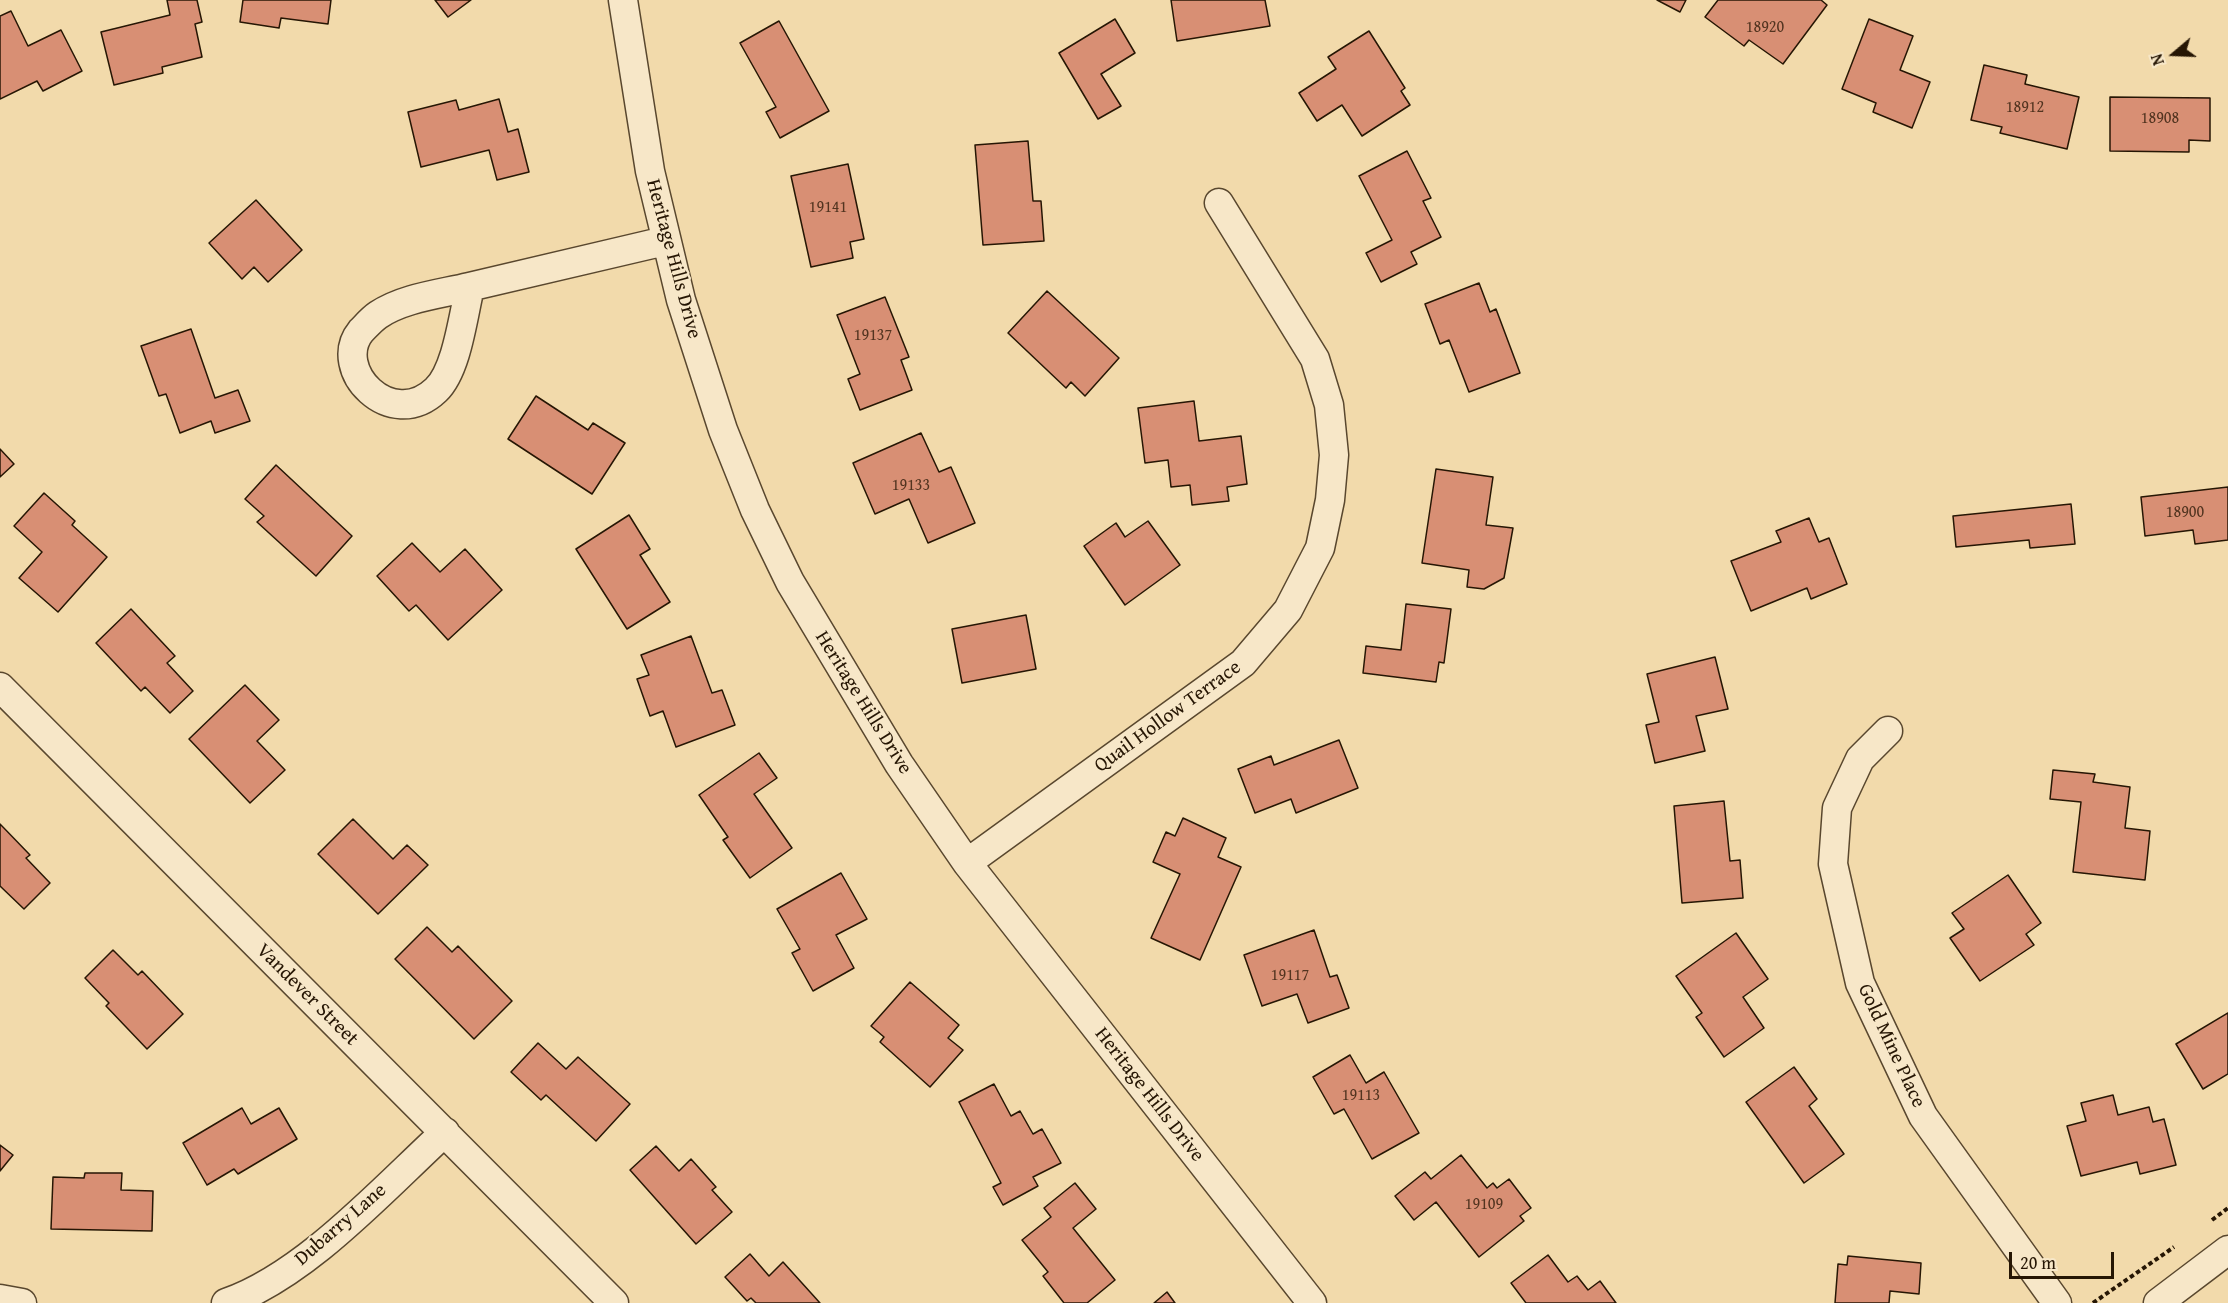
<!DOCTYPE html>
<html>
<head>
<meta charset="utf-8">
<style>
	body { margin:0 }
	#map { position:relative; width:2228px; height:1303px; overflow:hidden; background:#f2daab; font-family:"Gentium Book Plus",serif }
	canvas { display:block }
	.north { position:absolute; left:2144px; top:24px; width:60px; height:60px; -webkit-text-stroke:4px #f7e7c8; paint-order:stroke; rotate:251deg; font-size:16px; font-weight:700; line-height:24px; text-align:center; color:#261604 }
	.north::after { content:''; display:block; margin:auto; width:21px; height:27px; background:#261604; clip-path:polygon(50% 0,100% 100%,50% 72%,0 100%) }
	.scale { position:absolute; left:2009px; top:1252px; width:105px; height:27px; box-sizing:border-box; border:3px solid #261604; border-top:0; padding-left:8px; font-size:18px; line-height:21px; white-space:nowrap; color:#261604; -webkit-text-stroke:4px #f7e7c8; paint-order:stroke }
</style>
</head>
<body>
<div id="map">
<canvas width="2228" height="1303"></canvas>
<div class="north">N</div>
<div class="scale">20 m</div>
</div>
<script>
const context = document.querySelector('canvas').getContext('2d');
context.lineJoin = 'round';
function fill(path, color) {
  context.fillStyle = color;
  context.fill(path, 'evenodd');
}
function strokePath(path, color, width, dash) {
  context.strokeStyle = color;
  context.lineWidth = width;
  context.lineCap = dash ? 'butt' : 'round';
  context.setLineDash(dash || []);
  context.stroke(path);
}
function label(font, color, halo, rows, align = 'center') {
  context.font = font + ' "Gentium Book Plus",serif';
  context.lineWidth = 4.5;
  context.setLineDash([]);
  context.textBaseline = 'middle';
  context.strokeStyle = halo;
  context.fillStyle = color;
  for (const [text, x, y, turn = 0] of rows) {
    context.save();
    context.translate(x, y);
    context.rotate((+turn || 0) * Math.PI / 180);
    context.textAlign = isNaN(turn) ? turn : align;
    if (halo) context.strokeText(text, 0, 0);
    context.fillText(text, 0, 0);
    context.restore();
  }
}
const building = new Path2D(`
	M167,0H197L202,22L195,24L202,57L162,67L163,73L114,85L101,32L170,15Z
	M243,0H331L328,24L281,18L279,28L240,22Z
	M435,0H471L448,17Z
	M1171,0H1265L1270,26L1177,41Z
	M1657,0H1686L1680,12Z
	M1718,0H1821L1827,5L1783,64L1749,40L1744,46L1705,17Z
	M11,11L28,46L61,30L82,71L43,91L37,81L0,99V16Z
	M1115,19L1135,53L1101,74L1121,106L1098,119L1059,53Z
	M1869,19L1913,36L1900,70L1930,82L1912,128L1873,112L1876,103L1842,89Z
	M779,21L829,111L780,138L766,112L776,107L740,43Z
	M1369,31L1405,88L1401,91L1410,105L1362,136L1342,105L1317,121L1299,93L1336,69L1328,57Z
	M1984,65L2027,75L2025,84L2079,97L2067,149L2000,133L2002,127L1971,120Z
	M2110,97L2210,98V141L2189,140V152L2110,151Z
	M499,99L508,132L518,129L529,172L497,180L489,150L421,167L408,112L456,100L459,110Z
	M1028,141L1033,201H1041L1044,241L983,245L975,145Z
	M1407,151L1431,198L1423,201L1441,237L1411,252L1417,264L1381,282L1366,253L1392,240L1359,176Z
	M848,164L864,239L850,242L853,258L811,267L791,176Z
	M256,200L302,250L268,282L254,267L242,279L209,243Z
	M1479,283L1490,312L1496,309L1520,373L1469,392L1449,340L1440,344L1425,304Z
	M1047,291L1119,358L1085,396L1071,382L1066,388L1008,333Z
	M885,297L909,357L901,360L912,390L860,410L848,379L860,374L837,315Z
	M191,329L215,398L238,390L250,421L215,433L211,421L180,433L166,394L159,396L141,346Z
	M536,396L588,430L593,423L625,443L592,494L508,439Z
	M1194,401L1199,441L1241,436L1247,484L1227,487L1229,501L1192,505L1190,485L1171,487L1168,460L1145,463L1138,408Z
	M921,433L939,472L951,467L975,523L928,543L909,499L875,514L853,463Z
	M0,449L14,464L0,477Z
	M276,465L352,536L316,576L257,522L264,516L245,499Z
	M1436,469L1493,477L1486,525L1513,528L1504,578L1484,589L1467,587L1469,570L1422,563Z
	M2228,487V540L2195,544L2193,530L2145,536L2141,497Z
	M44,493L75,521L72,525L107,557L58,612L19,578L42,552L14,526Z
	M2071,504L2075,544L2030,548L2029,540L1956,547L1953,516Z
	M629,515L650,549L640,555L670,602L627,629L576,549Z
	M1809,518L1819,542L1829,538L1847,584L1811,599L1807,588L1751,611L1731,561L1781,542L1776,531Z
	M1148,521L1180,565L1125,605L1084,546L1116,523L1125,537Z
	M412,543L440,572L465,549L502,590L448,640L416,605L409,611L377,576Z
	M1406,604L1451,609L1444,663L1439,662L1436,682L1363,673L1366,646L1401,650Z
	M131,609L175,656L167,663L193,691L170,713L145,687L141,691L96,643Z
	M1026,615L1036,669L962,683L952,629Z
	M691,636L712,693L722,690L735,725L676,747L663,711L650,716L637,679L649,675L641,655Z
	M1715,657L1728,709L1696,716L1705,751L1655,763L1646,725L1659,722L1647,674Z
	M245,685L279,720L257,741L285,770L250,803L189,739Z
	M1339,740L1358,788L1296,813L1291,799L1255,813L1238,769L1271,756L1274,765Z
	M759,753L777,778L754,794L792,848L750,878L723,840L728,837L699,795Z
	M2053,770L2095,774L2093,782L2130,787L2125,828L2150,831L2145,880L2073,872L2081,802L2050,799Z
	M1724,801L1730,861L1740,860L1743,898L1682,903L1674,806Z
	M1183,818L1226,838L1218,857L1241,867L1200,960L1151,938L1180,874L1153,862L1166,832L1175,836Z
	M353,819L393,859L407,845L428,865L378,914L318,854Z
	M0,824L30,855L26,858L50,883L24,909L0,886Z
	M841,873L867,919L836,935L854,968L813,991L792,953L800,949L777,909Z
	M2008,875L2041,923L2026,934L2034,945L1980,981L1950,938L1964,929L1952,913Z
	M427,927L452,952L458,946L512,1001L474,1039L395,959Z
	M1314,930L1330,977L1337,975L1349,1008L1308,1023L1297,994L1262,1006L1244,955Z
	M1736,933L1768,979L1743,997L1764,1028L1724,1057L1696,1017L1702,1013L1676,976Z
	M113,950L138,975L142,971L183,1014L147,1049L106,1006L109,1003L85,978Z
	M910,982L959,1025L948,1038L963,1050L930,1087L880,1042L884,1037L871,1026Z
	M2228,1013V1074L2203,1089L2176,1044Z
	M538,1043L566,1069L578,1057L630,1104L596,1141L546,1095L541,1100L511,1072Z
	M1350,1055L1366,1083L1384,1072L1419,1133L1372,1159L1344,1109L1334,1114L1313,1077Z
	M1794,1067L1817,1099L1809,1106L1844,1154L1804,1183L1746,1102Z
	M994,1084L1011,1116L1020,1111L1033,1134L1042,1129L1061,1163L1033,1177L1038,1186L1003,1205L993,1187L1001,1183L959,1102Z
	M2113,1095L2118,1115L2149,1107L2153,1122L2164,1119L2176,1165L2140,1174L2137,1162L2081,1176L2067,1126L2086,1121L2081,1103Z
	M242,1108L251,1124L279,1108L297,1139L238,1174L234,1169L207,1185L183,1143Z
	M0,1145L13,1155L0,1171Z
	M656,1146L679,1171L691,1159L716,1187L712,1190L732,1212L696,1244L630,1170Z
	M1461,1155L1487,1188L1493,1183L1497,1188L1509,1179L1531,1208L1520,1216L1524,1221L1479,1257L1436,1202L1414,1220L1395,1196L1425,1172L1431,1179Z
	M85,1173H122L121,1190L153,1191L152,1231L51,1229L53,1177L84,1178Z
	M1075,1183L1096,1209L1073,1228L1115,1280L1087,1303H1064L1043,1276L1048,1272L1022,1240L1051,1217L1044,1208Z
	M750,1254L769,1276L783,1262L820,1303H756L751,1298L747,1301L725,1277Z
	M1548,1255L1568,1282L1577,1276L1588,1290L1600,1281L1616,1303H1526L1511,1283Z
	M1848,1256L1921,1263L1919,1294L1890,1291L1889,1303H1835L1838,1264L1847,1265Z
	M1167,1292L1175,1303H1154Z`);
const path = new Path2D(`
	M2212,1220L2228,1208
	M2093,1303L2174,1247`);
const street = new Path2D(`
	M623,0L650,171L681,300L723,430L755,510L790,582L899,764L967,863L1312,1303
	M470,287C463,316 457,370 436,390C391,433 330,369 361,331C366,326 372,319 378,315C403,298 440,294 469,287C534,272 599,256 665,241
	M0,687L614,1303
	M1888,731L1860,759L1837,808L1833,864L1860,983L1923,1116L2057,1303
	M967,863L1243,663L1288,610L1320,548L1330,500L1334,455L1329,405L1315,359L1219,203
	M0,1299L22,1303
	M226,1303C305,1276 383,1189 445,1132
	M2158,1303L2228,1250`);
const numberNames = [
	["18920",1765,28],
	["18912",2025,108],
	["18908",2160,119],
	["19141",828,208],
	["19137",873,336],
	["19133",911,486],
	["18900",2185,513],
	["19117",1290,976],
	["19113",1361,1096],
	["19109",1484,1205]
];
const streetNames = [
	["Heritage Hills Drive",673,259,75],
	["Heritage Hills Drive",863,703,58],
	["Quail Hollow Terrace",1168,717,-36],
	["Vandever Street",307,995,45],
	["Gold Mine Place",1891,1046,65],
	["Heritage Hills Drive",1149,1095,52],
	["Dubarry Lane",341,1225,-41]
];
fill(building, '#d88f74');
strokePath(building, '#261604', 1.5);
strokePath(street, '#59472e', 31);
strokePath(path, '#261604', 4, [4.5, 3]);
strokePath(street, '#f7e7c8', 28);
label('16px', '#523420', null, numberNames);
label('20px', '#261604', '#f7e7c8', streetNames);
</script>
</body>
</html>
